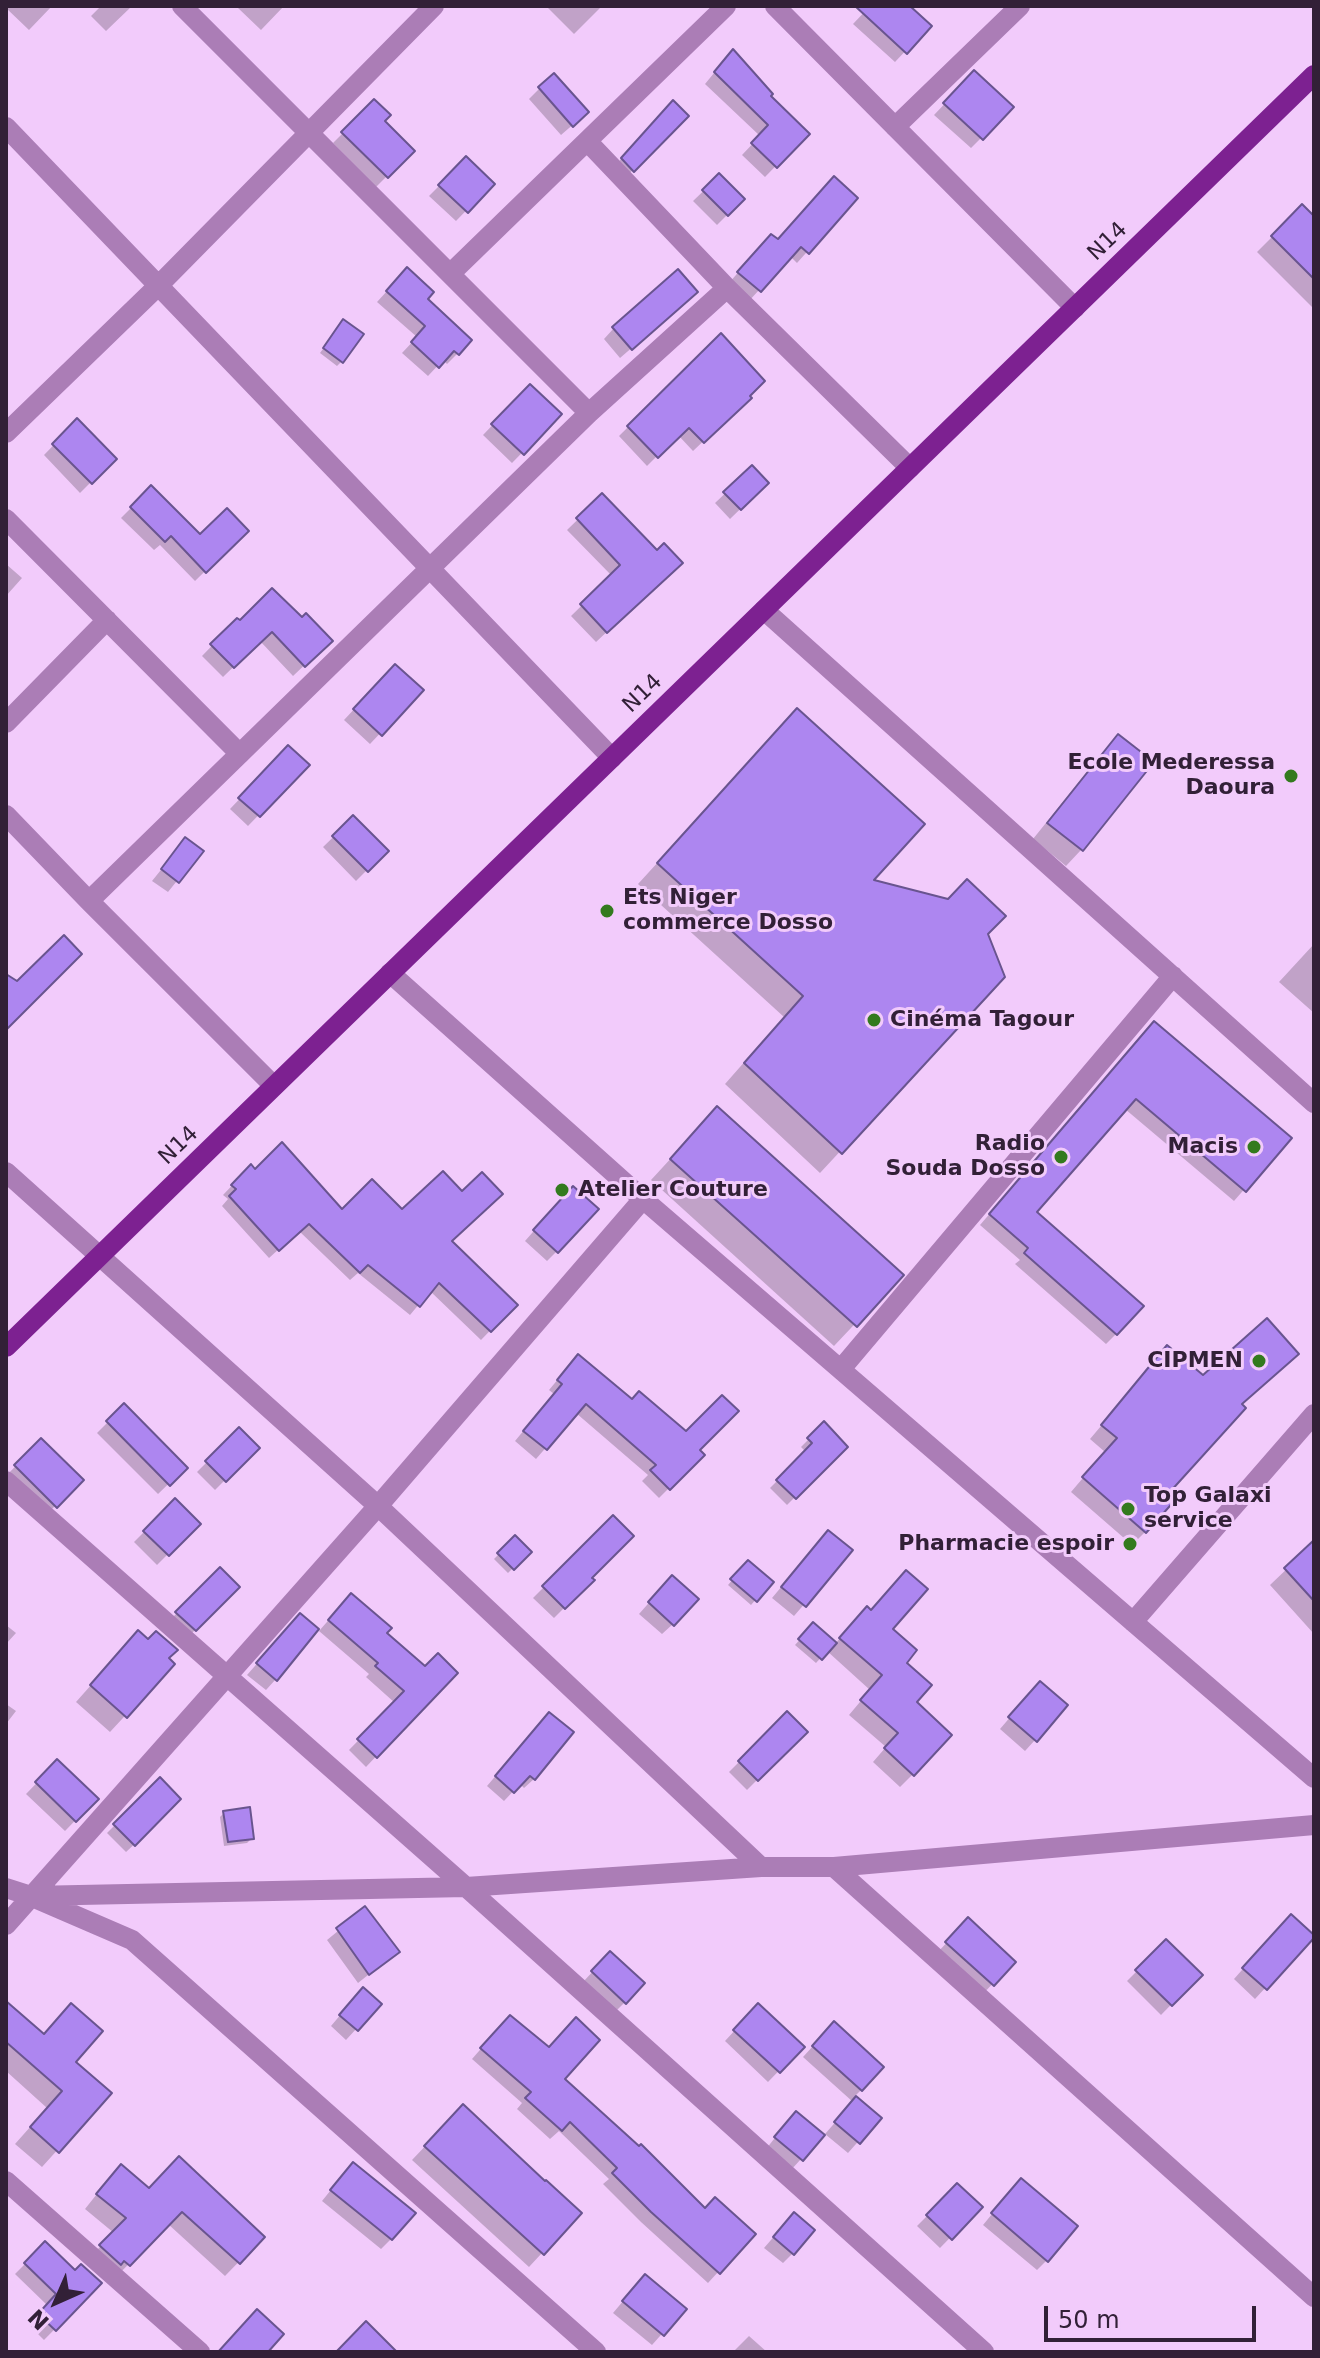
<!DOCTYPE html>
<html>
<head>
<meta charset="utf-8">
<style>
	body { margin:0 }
	#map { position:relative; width:1320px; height:2358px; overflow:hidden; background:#f2cbfb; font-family:"DejaVu Sans",sans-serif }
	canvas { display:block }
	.frame { position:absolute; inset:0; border:8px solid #322037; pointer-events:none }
	.north { position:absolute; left:16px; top:2262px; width:80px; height:80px; -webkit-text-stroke:6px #f2cbfb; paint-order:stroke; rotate:225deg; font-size:22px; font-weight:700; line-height:32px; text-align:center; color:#322037 }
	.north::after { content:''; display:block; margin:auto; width:28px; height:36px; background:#322037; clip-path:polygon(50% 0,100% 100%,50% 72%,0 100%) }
	.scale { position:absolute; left:1044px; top:2306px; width:212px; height:36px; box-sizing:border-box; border:4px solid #322037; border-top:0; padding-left:10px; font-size:24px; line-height:28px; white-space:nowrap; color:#322037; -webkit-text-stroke:6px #f2cbfb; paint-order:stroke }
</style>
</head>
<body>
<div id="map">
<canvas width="1320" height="2358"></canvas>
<div class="frame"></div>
<div class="north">N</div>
<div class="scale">50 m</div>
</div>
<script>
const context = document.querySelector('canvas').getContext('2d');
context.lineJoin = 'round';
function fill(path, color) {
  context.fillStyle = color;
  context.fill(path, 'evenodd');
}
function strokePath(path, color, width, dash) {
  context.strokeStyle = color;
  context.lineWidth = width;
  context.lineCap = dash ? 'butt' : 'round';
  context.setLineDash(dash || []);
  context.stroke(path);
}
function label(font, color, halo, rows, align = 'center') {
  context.font = font + ' "DejaVu Sans",sans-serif';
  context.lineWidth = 6;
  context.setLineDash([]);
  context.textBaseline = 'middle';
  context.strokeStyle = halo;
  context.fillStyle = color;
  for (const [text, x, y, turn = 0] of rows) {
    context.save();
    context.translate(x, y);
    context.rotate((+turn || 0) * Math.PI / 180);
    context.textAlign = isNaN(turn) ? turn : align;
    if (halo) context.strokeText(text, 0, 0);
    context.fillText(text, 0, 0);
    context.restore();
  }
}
const shadow = new Path2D(`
	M6,6H52L29,30L6,8Z
	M101,6H130L131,7L106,31L91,16Z
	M240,6H284L261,30L238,8Z
	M546,6H602L574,34Z
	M870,6H907L929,26L895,62L853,24Z
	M723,62L768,97L807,134L765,177L742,155L760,136L705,84Z
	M974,73L981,138L971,148L934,115Z
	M553,75L576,122L561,135L529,99Z
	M374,102L382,121L412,151L376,187L333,143Z
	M663,113L686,116L623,180L612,169Z
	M466,159L492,184L456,221L429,196Z
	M719,176L743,199L717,225L693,201Z
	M855,198L797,263L790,256L749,301L729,283L761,246L777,242Z
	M1302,207L1314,219V309L1257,252Z
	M397,280L425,299L457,354L447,364L443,360L428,376L402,353L417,337L377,302Z
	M685,302L620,358L604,339L614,328Z
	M339,327L342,361L337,366L320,353Z
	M721,335L749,398L693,451L678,435L647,466L619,436Z
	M530,386L560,414L512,463L483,435Z
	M77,421L114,459L80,493L44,455Z
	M752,468L767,483L730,519L715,503Z
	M151,488L200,537L246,531L195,581L160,545L154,550L121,518Z
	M602,496L670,573L596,642L571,616L612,576L567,530Z
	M6,564L22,578L6,596Z
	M237,620H302L330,641L293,676L260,641L223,677L202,656Z
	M385,676L421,690L370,744L344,720Z
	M777,732L870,881L985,934L1003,976L820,1173L725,1084L784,1017L638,884Z
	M1119,736L1151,763L1081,850L1066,866L1033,839L1103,752Z
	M288,748L307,765L248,826L230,809Z
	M353,818L386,851L356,881L323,847Z
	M185,840L201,851L168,892L152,881Z
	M1314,944V1013L1279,982Z
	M1144,1034L1289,1138L1234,1201L1125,1109L1034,1212L1116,1334L1106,1344L1015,1264L1020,1260L980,1225Z
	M697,1130L901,1275L834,1346L651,1180Z
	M255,1172L342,1212L449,1242L515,1305L481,1340L430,1291L410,1315L358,1273L350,1280L299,1231L269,1258L222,1206L228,1199L223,1195L242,1175Z
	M563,1198L557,1251L547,1261L525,1241Z
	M1167,1348L1240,1405L1167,1493L1145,1532L1132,1545L1071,1492L1105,1452L1090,1439Z
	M569,1366L632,1401L702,1455L659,1498L642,1481L648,1475L576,1413L536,1459L515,1441L554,1394L549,1390Z
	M124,1406L185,1468L158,1494L97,1433Z
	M824,1424L845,1447L787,1505L770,1488L806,1452L801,1447Z
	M239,1430L257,1448L215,1490L197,1472Z
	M41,1440L81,1480L45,1516L6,1476Z
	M175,1501L198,1524L157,1565L134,1542Z
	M613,1518L590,1578L592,1580L554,1618L533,1598Z
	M515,1538L529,1552L508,1573L494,1559Z
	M818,1543L850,1551L794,1616L772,1598Z
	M1314,1543V1634L1270,1585Z
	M748,1562L771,1582L751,1605L728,1585Z
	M220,1570L238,1587L185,1640L166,1624Z
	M662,1588L673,1624L662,1634L639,1614Z
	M341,1606L385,1633L425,1668L455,1673L366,1767L349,1750L395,1703L366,1677L369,1674L319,1631Z
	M854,1622L890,1629L904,1663L914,1703L913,1774L900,1787L873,1762L886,1747L849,1715L870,1690L827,1651L816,1663L795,1645L813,1625L835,1644Z
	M6,1625L16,1633L6,1644Z
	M290,1626L276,1679L266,1690L247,1675Z
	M148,1642L173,1664L110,1732L76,1702L123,1649Z
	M1030,1694L1035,1740L1025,1751L1000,1729Z
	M6,1704L16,1711L6,1724Z
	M787,1714L805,1732L747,1790L729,1772Z
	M540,1724L571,1732L534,1779L524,1788L520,1784L504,1801L487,1786Z
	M57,1762L96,1799L65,1831L26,1794Z
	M160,1780L154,1826L126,1852L107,1833Z
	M224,1813L252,1838L247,1843L224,1846L220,1817Z
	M365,1909L397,1952L358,1983L327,1940Z
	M968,1920L1013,1962L982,1995L937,1953Z
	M1281,1926L1313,1936L1255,1999L1234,1979Z
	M1166,1942L1200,1975L1161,2015L1127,1981Z
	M610,1953L625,2002L615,2012L583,1982Z
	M353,2000L379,2004L346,2040L331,2026Z
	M6,2003L109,2093L42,2167L15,2144L47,2108L6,2071Z
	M748,2016L802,2047L768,2082L725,2041Z
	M500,2027L562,2079L704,2210L753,2234L708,2283L641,2222L603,2184L609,2179L559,2131L550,2139L517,2109L522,2103L472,2059Z
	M824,2034L861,2090L854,2097L879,2118L848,2153L825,2134L853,2102L803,2057Z
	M450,2120L579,2213L529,2267L412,2160Z
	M786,2124L822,2136L791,2170L766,2149Z
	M343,2175L391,2239L381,2249L322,2201Z
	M108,2180L149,2190L263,2237L225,2276L168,2224L115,2278L87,2260L114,2233L85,2209Z
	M957,2186L980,2207L940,2248L917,2226Z
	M1011,2191L1047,2260L1037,2270L983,2225Z
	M784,2225L793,2253L783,2263L764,2248Z
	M45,2244L75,2273L100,2283L44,2340L29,2325L48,2306L15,2274Z
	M635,2287L684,2309L652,2345L613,2313Z
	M749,2336L767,2352H733Z`);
const building = new Path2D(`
	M855,6H910L932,26L907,54Z
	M733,49L773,94L771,96L810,134L777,168L751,143L768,125L714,72Z
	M974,70L1014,107L983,140L943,103Z
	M554,73L589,112L573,127L538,87Z
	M374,99L391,115L385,121L415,151L388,178L341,132Z
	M673,100L689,116L634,172L621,158Z
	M466,156L495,184L468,213L438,185Z
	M719,173L745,199L728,216L702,190Z
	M834,176L858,198L809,254L801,247L761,292L737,272L771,234L778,239Z
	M1302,204L1314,216V279L1271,236Z
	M407,267L434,292L428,299L472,340L459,355L454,351L439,368L411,342L425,326L386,291Z
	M678,269L698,292L632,350L612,327Z
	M343,319L364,334L343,363L323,348Z
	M721,333L765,381L750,396L752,398L704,443L689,428L658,458L627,426Z
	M530,384L562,414L524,455L491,424Z
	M77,418L117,459L92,484L52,444Z
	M752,465L769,483L741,510L723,492Z
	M151,485L200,534L227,508L249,531L206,573L171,536L165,542L130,507Z
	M602,493L657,550L664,543L683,563L607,633L580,604L620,565L576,518Z
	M272,588L302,617L306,613L333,641L305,667L272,632L234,668L210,644L237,618L240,620Z
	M395,664L424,690L382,736L353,709Z
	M797,708L925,824L874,880L948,899L967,879L1006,916L988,934L1005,977L842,1154L744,1063L803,996L657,863Z
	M1118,734L1154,762L1083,851L1047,823Z
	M288,745L310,765L260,817L238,798Z
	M353,815L389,851L368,872L332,836Z
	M185,837L204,851L179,883L161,869Z
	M64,935L82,954L6,1030V974L17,981Z
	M1154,1021L1292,1138L1246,1192L1136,1099L1037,1212L1144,1306L1117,1335L1024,1253L1028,1248L989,1214Z
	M717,1106L904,1275L857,1327L670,1159Z
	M282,1142L342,1209L372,1179L402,1209L443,1171L462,1191L482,1172L503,1194L452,1241L518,1305L491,1332L439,1283L420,1307L368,1265L360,1273L309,1224L279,1251L229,1196L236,1189L231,1185L251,1164L255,1169Z
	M573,1186L599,1209L558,1253L533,1230Z
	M1267,1318L1299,1354L1242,1404L1246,1408L1169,1493L1176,1499L1146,1533L1082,1477L1117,1438L1101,1425L1167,1345L1203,1375Z
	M578,1354L632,1399L639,1391L686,1431L722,1395L739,1411L700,1450L705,1455L670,1490L650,1470L656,1465L586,1404L547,1450L523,1431L562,1384L557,1380Z
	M124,1403L188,1468L170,1486L106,1421Z
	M824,1421L848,1447L796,1499L776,1480L812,1443L807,1438Z
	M239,1427L260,1448L226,1482L205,1461Z
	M41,1438L84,1480L57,1508L14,1465Z
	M175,1498L201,1524L169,1556L143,1531Z
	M613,1515L634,1536L592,1578L595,1580L565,1609L542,1586Z
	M828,1530L853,1550L806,1607L781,1587Z
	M515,1535L532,1552L514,1570L497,1553Z
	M1314,1540V1601L1284,1568Z
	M748,1560L774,1582L757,1602L730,1579Z
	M220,1567L240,1587L196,1631L175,1612Z
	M906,1570L928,1589L893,1629L917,1650L907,1663L932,1685L917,1702L952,1735L914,1776L884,1748L898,1733L860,1700L882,1675L839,1638L867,1606L871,1610Z
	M672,1575L699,1599L674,1626L648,1602Z
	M351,1593L392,1628L387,1633L425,1666L438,1653L458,1673L377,1758L357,1739L404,1691L375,1666L378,1663L328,1620Z
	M300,1613L319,1629L277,1681L256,1663Z
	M813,1622L837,1643L822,1660L798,1639Z
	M138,1630L148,1639L156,1631L178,1650L169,1658L175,1664L127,1718L90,1685Z
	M1040,1681L1068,1705L1037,1742L1008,1717Z
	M787,1711L808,1732L758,1781L738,1761Z
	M549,1712L574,1732L535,1780L530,1776L514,1793L495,1776Z
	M57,1759L99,1799L76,1822L35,1782Z
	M160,1777L181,1799L135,1846L113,1824Z
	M250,1807L254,1839L228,1842L223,1811Z
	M365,1906L400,1952L369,1975L336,1928Z
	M1291,1914L1314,1935V1938L1267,1990L1242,1968Z
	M968,1917L1016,1962L994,1986L945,1942Z
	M1166,1939L1203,1975L1172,2006L1135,1970Z
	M610,1951L645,1983L626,2004L591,1971Z
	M363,1987L382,2004L358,2031L339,2015Z
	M6,2001L44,2034L71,2003L103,2031L76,2062L112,2093L59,2153L30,2127L62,2091L6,2042Z
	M758,2003L805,2047L780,2073L733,2030Z
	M510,2015L549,2047L576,2017L600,2040L565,2079L639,2146L641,2144L705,2208L715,2197L756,2234L720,2274L651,2212L612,2173L617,2168L570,2122L562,2131L525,2098L531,2092L480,2048Z
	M834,2021L884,2067L862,2091L812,2046Z
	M856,2096L882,2118L860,2144L834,2122Z
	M463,2104L545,2181L546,2180L582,2213L544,2255L424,2146Z
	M796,2111L825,2135L803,2161L774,2137Z
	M179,2156L265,2237L240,2264L182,2212L130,2266L124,2261L121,2265L99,2245L126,2218L96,2194L121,2164L149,2188Z
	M353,2162L416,2213L392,2240L330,2190Z
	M1021,2178L1078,2226L1048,2262L991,2213Z
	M957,2183L983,2207L952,2240L926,2215Z
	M794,2212L815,2230L794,2255L773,2237Z
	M45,2241L75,2270L81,2264L102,2283L56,2331L38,2314L56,2294L24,2263Z
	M645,2274L687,2309L664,2336L622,2301Z
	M257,2309L284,2334L268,2352H218Z
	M366,2321L397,2352H336Z`);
const minor = new Path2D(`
	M182,6L589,413
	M775,6L1075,308
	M6,127L612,758
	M895,127L1020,6
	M587,141L727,288L910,468
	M450,274L726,6
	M6,433L158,286L434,6
	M6,519L240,754
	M764,610L1314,1103
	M6,723L107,620
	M6,815L89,901L274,1086
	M89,901L589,413L727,288
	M390,973L643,1199L1314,1778
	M6,1172L378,1506L761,1867
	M841,1369L1173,976
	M6,1481L466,1887L984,2352
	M1133,1622L1314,1414
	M834,1867L1314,2297
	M6,1888L31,1896L466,1887L761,1867H834L1314,1825
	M37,1899L132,1940L596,2352
	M6,1925L378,1506L643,1199
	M6,2181L200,2352`);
const major = new Path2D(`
	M6,1347L1314,75`);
const markers = [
	[1291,776,8,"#337a1e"],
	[607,911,8,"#337a1e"],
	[874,1020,8,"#337a1e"],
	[1254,1147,8,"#337a1e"],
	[1061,1157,8,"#337a1e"],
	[562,1190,8,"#337a1e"],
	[1259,1361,8,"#337a1e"],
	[1128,1509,8,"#337a1e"],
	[1130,1544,8,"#337a1e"]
];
const streetNames = [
	["N14",1108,242,-44],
	["N14",643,694,-44],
	["N14",179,1146,-44]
];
const poiNames = [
	["Ecole Mederessa",1275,763],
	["Daoura",1275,788],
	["Ets Niger",623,898,"left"],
	["commerce Dosso",623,923,"left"],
	["Cinéma Tagour",890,1020,"left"],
	["Radio",1045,1144],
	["Souda Dosso",1045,1169],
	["Macis",1238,1147],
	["Atelier Couture",578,1190,"left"],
	["CIPMEN",1243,1361],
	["Top Galaxi",1144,1496,"left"],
	["service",1144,1521,"left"],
	["Pharmacie espoir",1114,1544]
];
fill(shadow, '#0003');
fill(building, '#ad86f0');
strokePath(building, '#69548f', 2);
strokePath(minor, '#ab7db6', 20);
strokePath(major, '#7d2191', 20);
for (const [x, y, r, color] of markers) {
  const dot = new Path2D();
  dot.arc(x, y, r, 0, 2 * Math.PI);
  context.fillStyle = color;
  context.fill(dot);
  strokePath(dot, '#f2cbfb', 3);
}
label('22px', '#322037', '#f2cbfb', streetNames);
label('bold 22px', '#322037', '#f2cbfb', poiNames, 'right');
</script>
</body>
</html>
